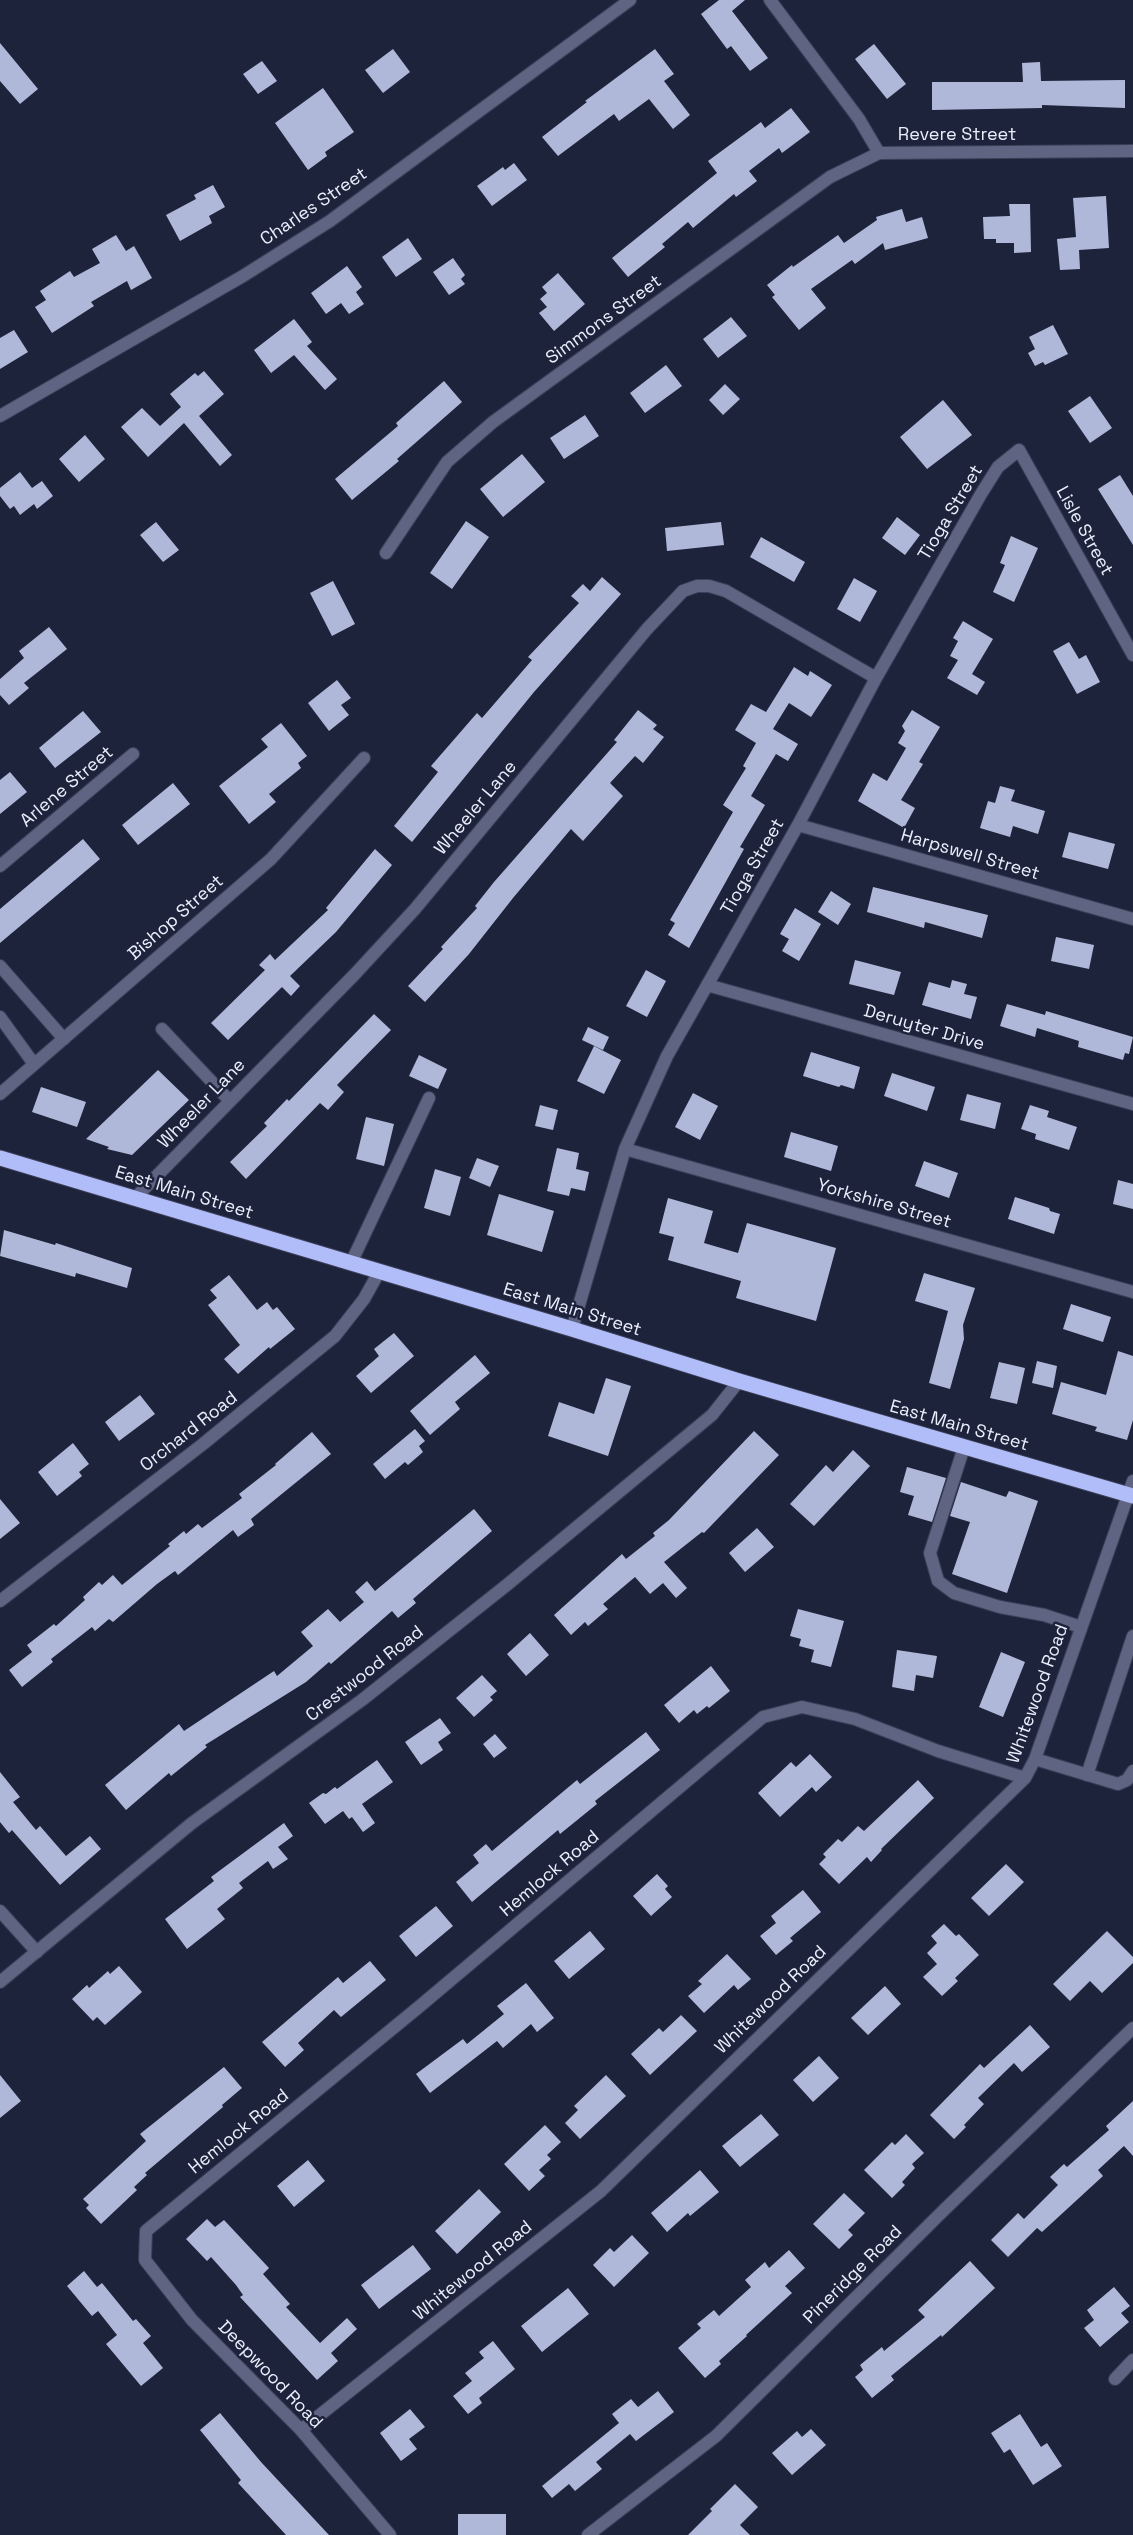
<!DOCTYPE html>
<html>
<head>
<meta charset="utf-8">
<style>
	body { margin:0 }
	canvas { display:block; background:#1e233c }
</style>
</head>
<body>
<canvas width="1133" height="2535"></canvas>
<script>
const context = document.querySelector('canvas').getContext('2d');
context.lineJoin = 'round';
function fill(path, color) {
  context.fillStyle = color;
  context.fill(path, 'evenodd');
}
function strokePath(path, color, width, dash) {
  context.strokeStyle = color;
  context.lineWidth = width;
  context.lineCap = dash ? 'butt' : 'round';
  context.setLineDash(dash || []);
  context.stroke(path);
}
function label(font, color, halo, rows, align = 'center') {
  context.font = font + ' "Space Grotesk",sans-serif';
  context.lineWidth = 5;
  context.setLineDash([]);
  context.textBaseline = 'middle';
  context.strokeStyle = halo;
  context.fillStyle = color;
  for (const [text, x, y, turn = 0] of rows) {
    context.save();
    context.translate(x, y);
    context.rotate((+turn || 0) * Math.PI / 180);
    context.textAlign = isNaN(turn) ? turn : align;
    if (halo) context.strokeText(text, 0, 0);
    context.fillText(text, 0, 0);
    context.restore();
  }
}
const building = new Path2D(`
	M719,0H745L732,11L768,58L750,71L731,46L727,49L701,14Z
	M0,43L38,89L20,104L0,81Z
	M874,44L906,84L887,99L855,59Z
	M393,49L410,72L383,93L365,70Z
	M655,49L674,74L664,81L690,115L673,129L649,99L619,121L614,114L558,156L542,137L587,102L585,101Z
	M262,61L277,81L258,94L243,74Z
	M1040,62L1041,81L1125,80V108L1042,105V108L932,110V82H1023L1022,63Z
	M323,88L354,132L325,152L327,156L308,170L275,123Z
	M791,108L810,132L782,153L779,148L749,171L757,181L736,197L734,194L693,228L688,222L662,244L665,247L628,277L612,258L717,173L708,161L761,122L765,128Z
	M514,163L527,180L492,206L477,186L503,167L505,170Z
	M213,185L225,207L209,216L212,223L180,241L166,215L196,199L194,195Z
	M1106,196L1109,248L1079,250L1080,269L1060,270L1057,239L1076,237L1073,198Z
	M1009,204H1030L1031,252L1014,253V243H996V239H984L983,217L1010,216Z
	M902,209L906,222L922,217L928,238L885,250L883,243L855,264L852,260L811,289L826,308L799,330L772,297L775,295L767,285L792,265L793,267L838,235L844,243L877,220L876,217Z
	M116,235L126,251L134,246L152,278L131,290L127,281L91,302L94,306L52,333L35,307L46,300L40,291L70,271L74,277L100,263L92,249Z
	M408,238L422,259L396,277L382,257Z
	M453,258L465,275L461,279L465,284L449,295L433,272Z
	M347,266L362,287L356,292L364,304L349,314L341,303L326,314L311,293Z
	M558,273L585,304L554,331L539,313L547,307L540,299L547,293L542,287Z
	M731,317L747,336L718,358L703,339Z
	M294,319L312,342L307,346L337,379L325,390L294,355L271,373L254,350Z
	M1053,325L1068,354L1045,365L1043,362L1035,366L1028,353L1035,349L1029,337Z
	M14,330L28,352L0,369V338Z
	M666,365L682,386L645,413L630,393Z
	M204,371L224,394L199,416L232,455L220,466L184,423L148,457L121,427L142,408L160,426L181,407L170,394L195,373L198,376Z
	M444,381L462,402L397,459L399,461L352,500L335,479L398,426L396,423Z
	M725,384L740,399L723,415L709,400Z
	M1090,396L1112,428L1090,443L1068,411Z
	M943,400L972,435L927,469L900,437Z
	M585,415L599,436L564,459L550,438Z
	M85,435L105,459L79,482L59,459Z
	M522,454L545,482L503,517L480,489Z
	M20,472L32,488L42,481L53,496L37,509L34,504L20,515L14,506L10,509L0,496V488Z
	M1120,475L1133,496V545L1098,489Z
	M897,517L920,535L905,555L882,538Z
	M466,521L489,537L452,589L430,573Z
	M156,522L179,550L163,562L140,535Z
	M721,522L724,545L667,551L665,528Z
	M1011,536L1038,548L1014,602L993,592L1005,565L1000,563Z
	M761,537L805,562L794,582L750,557Z
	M602,577L621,594L534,692L412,842L394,826L438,772L431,766L477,713L482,718L532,660L528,657L579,603L571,596L583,584L590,591Z
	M854,578L877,591L860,622L837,609Z
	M333,581L355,624L332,636L310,593Z
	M963,621L993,639L972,674L985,682L977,695L947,678L958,660L950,656L958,641L953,638Z
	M49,627L67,649L24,683L29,688L9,705L0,695V679L24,658L19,651Z
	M1069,642L1079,659L1086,655L1100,682L1077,694L1053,651Z
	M794,667L808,676L810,671L832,685L811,717L789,703L773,729L798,744L788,761L776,754L751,796L765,805L740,847L744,849L689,948L668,935L675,923L670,920L733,812L723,805L746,768L743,766L756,743L735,730L751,704L766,712Z
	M337,680L351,698L341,705L349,715L329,731L308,703Z
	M638,710L657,725L653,729L664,737L643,763L635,756L610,783L623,796L583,841L571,829L513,898L469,954L425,1002L408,986L443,949L441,947L477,908L475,906L494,882L617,742L614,740Z
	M912,710L940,727L919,762L923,764L901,800L915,808L904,828L858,801L873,773L887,781L906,748L898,743L905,731L902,726Z
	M83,711L101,732L55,768L39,748Z
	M281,723L307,756L298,763L301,768L269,794L276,802L249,824L219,786L268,747L261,739Z
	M10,772L27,792L0,814V780Z
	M173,783L190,804L138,845L122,825Z
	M1000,786L1015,790L1011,801L1045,811L1038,834L1013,826L1010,837L980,828L988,801L995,803Z
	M1069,832L1115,844L1108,869L1062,857Z
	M83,839L100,859L0,943V909Z
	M375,849L392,865L336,932L290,976L300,986L291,996L282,987L228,1040L211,1023L265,970L259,965L270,954L275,960L328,910L326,908Z
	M873,887L988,915L982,938L925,922L924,928L867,912Z
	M831,891L851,904L838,925L818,912Z
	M795,908L821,924L799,961L782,951L789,939L780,934Z
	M1056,937L1094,945L1089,969L1051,961Z
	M855,960L901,972L894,995L849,984Z
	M646,970L666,981L647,1017L626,1006Z
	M952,980L967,984L964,994L977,997L971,1019L922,1005L929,982L950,988Z
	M1007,1004L1045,1015L1046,1011L1133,1037L1129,1054L1125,1053L1123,1060L1078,1047L1079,1041L1037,1028L1035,1037L1000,1026Z
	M374,1014L391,1030L337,1085L344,1092L328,1110L320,1103L246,1179L230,1162L267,1126L264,1123L287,1099L289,1101Z
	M588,1027L609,1037L603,1050L582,1040Z
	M594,1046L621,1060L604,1094L577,1081Z
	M811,1052L860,1067L854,1089L841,1085L839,1087L803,1076Z
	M419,1055L447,1069L438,1089L409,1076Z
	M158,1070L189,1100L132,1155L107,1149L109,1147L86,1139Z
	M892,1073L935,1087L927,1111L884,1096Z
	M41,1087L86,1102L77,1127L32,1112Z
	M693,1093L718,1106L700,1140L675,1127Z
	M967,1094L1001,1103L995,1129L960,1120Z
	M540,1105L558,1110L553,1130L535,1126Z
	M1030,1105L1049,1111L1047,1117L1077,1127L1069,1150L1035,1139L1036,1134L1021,1129Z
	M366,1117L394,1124L384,1166L356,1159Z
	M791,1132L838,1146L831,1171L784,1157Z
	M557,1148L579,1153L576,1169L589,1172L585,1191L571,1188L569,1196L547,1191Z
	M477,1158L499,1166L490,1187L469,1178Z
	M924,1161L958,1173L949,1198L915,1186Z
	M435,1169L461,1177L450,1216L424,1208Z
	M1118,1180L1133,1184V1209L1113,1204Z
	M499,1194L554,1211L542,1252L487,1235Z
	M1015,1197L1049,1208L1050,1211L1060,1214L1054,1234L1008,1219Z
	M668,1198L713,1211L704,1243L738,1253L747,1223L836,1248L816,1321L736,1298L741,1281L668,1260L674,1237L659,1233Z
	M4,1230L55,1245L56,1243L132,1268L127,1288L76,1273L75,1277L0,1256Z
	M924,1273L975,1288L963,1325L964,1339L950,1389L929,1383L948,1311L915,1301Z
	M229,1275L257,1310L267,1302L273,1310L277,1307L295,1329L270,1349L269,1347L238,1374L224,1359L240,1345L208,1305L217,1298L210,1290Z
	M1071,1304L1111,1317L1103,1342L1063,1329Z
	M394,1333L414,1356L371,1393L356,1376L379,1356L374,1349Z
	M1118,1351L1133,1356V1420L1127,1440L1095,1431L1097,1427L1052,1414L1061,1382L1106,1395Z
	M475,1355L490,1373L455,1402L460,1409L430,1435L410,1411Z
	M1037,1361L1057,1366L1053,1388L1032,1383Z
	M999,1362L1025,1368L1017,1404L990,1398Z
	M606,1378L631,1386L608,1456L548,1436L559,1402L594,1414Z
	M140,1395L155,1414L119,1441L105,1422Z
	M415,1429L425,1441L419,1446L423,1452L408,1465L405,1462L385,1479L373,1464Z
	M754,1431L779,1455L704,1533L702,1532L664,1562L687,1588L676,1598L663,1583L650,1594L635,1577L603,1604L608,1609L588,1626L585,1622L571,1635L554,1615L622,1554L626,1559L655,1536L653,1533L669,1520Z
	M312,1432L331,1454L251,1519L254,1525L238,1537L233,1530L178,1575L175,1571L157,1584L113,1622L109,1619L95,1631L92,1627L51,1659L53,1662L22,1687L9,1670L32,1652L27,1645L54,1624L56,1626L85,1600L83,1597L99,1582L102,1585L113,1575L122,1585L170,1546L168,1544L184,1531L186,1534L198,1524L202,1528L242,1498L239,1494L276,1465L275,1464Z
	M73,1443L89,1464L79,1472L82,1476L57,1496L38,1472Z
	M853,1450L870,1466L814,1526L790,1504L826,1465L833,1472Z
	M907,1467L946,1478L932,1522L908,1515L914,1496L900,1492Z
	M961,1482L1006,1497L1009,1491L1038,1501L1007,1593L952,1574L970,1522L950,1516Z
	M0,1499L20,1523L0,1539Z
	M474,1509L492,1531L413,1599L416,1603L398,1618L392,1611L331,1664L329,1662L306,1682L205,1745L207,1747L171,1776L169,1773L126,1810L105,1785L179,1724L184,1731L274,1671L277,1676L313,1646L301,1632L328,1609L340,1622L364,1602L355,1592L367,1581L375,1591Z
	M757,1528L774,1547L745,1572L729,1553Z
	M798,1609L844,1621L831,1667L811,1662L814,1650L799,1646L801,1639L790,1636Z
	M530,1633L549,1655L526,1676L507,1654Z
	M897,1650L937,1656L933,1678L916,1675L914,1691L892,1687Z
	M1001,1652L1025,1662L1003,1717L979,1707Z
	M711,1666L730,1691L709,1708L707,1706L697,1714L694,1710L679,1723L664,1705Z
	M482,1675L497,1691L490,1697L493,1700L474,1717L456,1698Z
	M440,1718L451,1733L438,1742L443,1750L421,1765L405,1742Z
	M646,1732L660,1750L595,1801L597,1804L560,1834L558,1830L472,1902L456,1882L479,1863L473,1855L486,1844L492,1851L577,1780L580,1784Z
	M495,1734L507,1748L494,1758L483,1744Z
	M810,1754L832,1777L816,1792L812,1787L780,1817L758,1793L791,1762L796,1767Z
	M377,1760L393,1782L362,1804L375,1823L363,1832L352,1817L349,1819L343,1811L325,1824L309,1803L323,1793L326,1794L335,1787L337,1789Z
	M0,1772L20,1797L13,1802L36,1830L40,1826L66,1856L90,1836L101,1849L60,1885L12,1830L9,1833L0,1822Z
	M918,1780L934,1798L881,1849L882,1850L871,1862L867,1857L839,1884L819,1864L826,1857L823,1854L838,1839L842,1842L858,1826L864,1831Z
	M284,1823L293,1836L278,1847L288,1859L273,1869L268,1861L239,1883L243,1888L217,1909L225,1919L187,1949L165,1919L214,1881L211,1877Z
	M1006,1864L1024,1882L989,1916L971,1898Z
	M657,1874L668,1886L665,1889L672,1897L651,1916L633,1896Z
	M803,1890L821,1912L790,1938L793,1941L776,1955L760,1936L776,1923L771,1916Z
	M436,1906L453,1926L416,1957L399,1936Z
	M944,1924L956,1936L959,1934L979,1955L955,1978L958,1981L942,1996L923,1977L937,1964L927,1953L937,1943L931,1936Z
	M590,1931L605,1949L569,1979L554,1961Z
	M1107,1931L1133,1957V1963L1102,1993L1090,1981L1070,2001L1053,1984Z
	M727,1954L751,1979L738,1990L734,1985L704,2013L688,1996L702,1984L698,1981Z
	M370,1961L386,1980L341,2017L334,2010L298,2043L304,2050L285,2067L262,2042L338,1977L343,1983Z
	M119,1966L142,1992L105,2025L97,2017L93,2021L72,1999L87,1985L89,1988L108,1971L110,1974Z
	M526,1983L554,2018L537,2032L531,2024L503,2048L497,2041L430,2093L416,2074L463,2039L467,2044L504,2014L497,2006Z
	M885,1986L901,2004L868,2035L851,2018Z
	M681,2015L697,2031L650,2075L631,2054L659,2028L663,2032Z
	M1030,2025L1050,2047L1022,2072L1014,2063L978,2098L984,2104L964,2125L966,2127L954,2139L930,2115L980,2064L984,2068Z
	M819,2056L839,2078L813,2102L793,2080Z
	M224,2067L242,2088L222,2105L223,2107L145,2173L147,2175L134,2187L137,2190L101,2224L86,2208L89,2205L83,2199L146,2141L140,2134Z
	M0,2075L21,2101L0,2118Z
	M606,2075L626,2096L580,2139L565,2123L578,2110L574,2106Z
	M1133,2101V2156L1124,2146L1098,2170L1103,2176L1042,2232L1037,2228L1008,2257L991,2240L1018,2213L1024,2219L1058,2185L1050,2177L1064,2164L1067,2167L1109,2130L1106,2126Z
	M761,2114L779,2135L740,2167L722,2146Z
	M545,2125L561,2142L547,2155L551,2159L539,2170L545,2176L529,2191L504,2164Z
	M906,2134L924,2153L912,2164L915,2168L902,2182L905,2185L892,2198L864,2170L892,2142L895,2145Z
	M308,2160L325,2181L294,2207L277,2186Z
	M700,2170L719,2192L690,2216L688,2213L667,2232L651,2213Z
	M479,2189L501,2212L457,2254L435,2231Z
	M844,2193L865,2213L848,2230L853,2235L839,2249L813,2224Z
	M207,2219L215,2227L224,2220L269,2268L263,2274L290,2304L286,2307L320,2343L347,2318L357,2329L331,2353L338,2361L317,2380L240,2297L243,2295L236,2285L211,2257L207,2261L186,2239Z
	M632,2235L649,2253L614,2287L593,2265L610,2248L614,2252Z
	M413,2245L431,2269L379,2309L361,2285Z
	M789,2250L805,2268L785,2286L792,2293L746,2335L747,2336L719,2361L721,2364L705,2378L678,2348L701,2328L697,2324L714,2310L719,2316L751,2287L745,2280L765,2262L769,2268Z
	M970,2261L995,2288L942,2337L941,2335L891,2376L894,2380L872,2398L855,2377L863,2370L860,2365L882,2347L884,2351L925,2317L918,2310Z
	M84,2271L97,2287L102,2283L133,2321L136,2319L151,2336L143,2343L163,2368L141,2386L106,2344L117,2335L98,2311L92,2316L67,2286Z
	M1114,2287L1130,2306L1121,2313L1129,2322L1100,2347L1084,2328L1094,2320L1087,2310Z
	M568,2288L589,2314L542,2352L521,2326Z
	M493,2341L515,2369L479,2398L482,2403L468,2414L453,2396L472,2381L465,2373L484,2358L479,2352Z
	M658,2391L674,2412L636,2441L630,2434L596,2462L602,2469L575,2491L569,2484L552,2498L542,2486L619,2423L612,2414L631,2399L638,2407Z
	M410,2409L425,2427L409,2439L417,2449L401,2461L380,2433Z
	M220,2413L261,2462L329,2535H286L238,2483L241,2480L200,2430Z
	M1020,2414L1041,2447L1047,2443L1062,2466L1033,2485L1010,2449L1004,2453L991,2433Z
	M811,2429L826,2445L792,2475L772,2453L797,2431L802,2437Z
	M735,2484L758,2507L740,2525L750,2535H688L712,2511L710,2509Z
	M458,2514H506V2535H458Z`);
const minor = new Path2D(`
	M770,0L859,119L879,153
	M0,416L243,276L330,221L630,0
	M386,553L447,462L493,422L830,177L879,153L1133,151
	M798,825L1133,919
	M0,866L133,754
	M0,966L64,1039
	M707,985L1133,1104
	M0,1017L34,1064
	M162,1029L229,1100
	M0,1094L271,859L364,758
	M625,1149L1133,1292
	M136,1197L355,974L415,909L647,629L683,591L697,586H709L726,591L876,678
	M351,1263L429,1098
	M572,1329L625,1149L667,1056L798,825L876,678L981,494L998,467L1019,450L1133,655
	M964,1447L930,1553L938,1581L954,1593L1000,1607L1044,1615L1081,1627
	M0,1601L203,1444L335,1336L364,1299L379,1272
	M1035,1759L1118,1784L1127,1780L1133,1771
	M1087,1775L1133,1636
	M0,1911L37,1952
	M0,1982L192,1823L362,1700L508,1584L712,1415L739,1381
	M1115,2379L1133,2360
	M301,2430L601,2191L1025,1778L1035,1759L1133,1481
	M390,2535L301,2430L192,2320L145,2260L146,2231L420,2006L763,1717L802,1707L855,1719L938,1751L1025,1778
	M588,2535L716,2436L945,2209L1133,2028`);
const highway = new Path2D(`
	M0,1158L572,1329L739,1381L1133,1496`);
const streetNames = [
	["Revere Street",957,135],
	["Charles Street",314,207,-34],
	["Simmons Street",604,320,-36],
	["Tioga Street",951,513,-59],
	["Lisle Street",1084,531,61],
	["Arlene Street",67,787,-40],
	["Wheeler Lane",476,808,-50],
	["Harpswell Street",970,855,16],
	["Tioga Street",753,867,-60],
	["Bishop Street",176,918,-41],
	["Deruyter Drive",924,1028,16],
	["Wheeler Lane",202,1104,-46],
	["East Main Street",184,1193,17],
	["Yorkshire Street",884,1204,16],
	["East Main Street",572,1310,17],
	["East Main Street",959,1426,16],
	["Orchard Road",189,1432,-38],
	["Crestwood Road",365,1674,-38],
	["Whitewood Road",1038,1694,-70],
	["Hemlock Road",550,1874,-40],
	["Whitewood Road",771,2000,-44],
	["Hemlock Road",239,2132,-39],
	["Whitewood Road",473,2271,-39],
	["Pineridge Road",853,2275,-45],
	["Deepwood Road",270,2375,46]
];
fill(building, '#b0b8d9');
strokePath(minor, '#3b3f57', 14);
strokePath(highway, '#3b3f57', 17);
strokePath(minor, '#5e6482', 12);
strokePath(highway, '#b1bdf9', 15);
label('18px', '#ebeefc', '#1e233c', streetNames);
</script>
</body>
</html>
